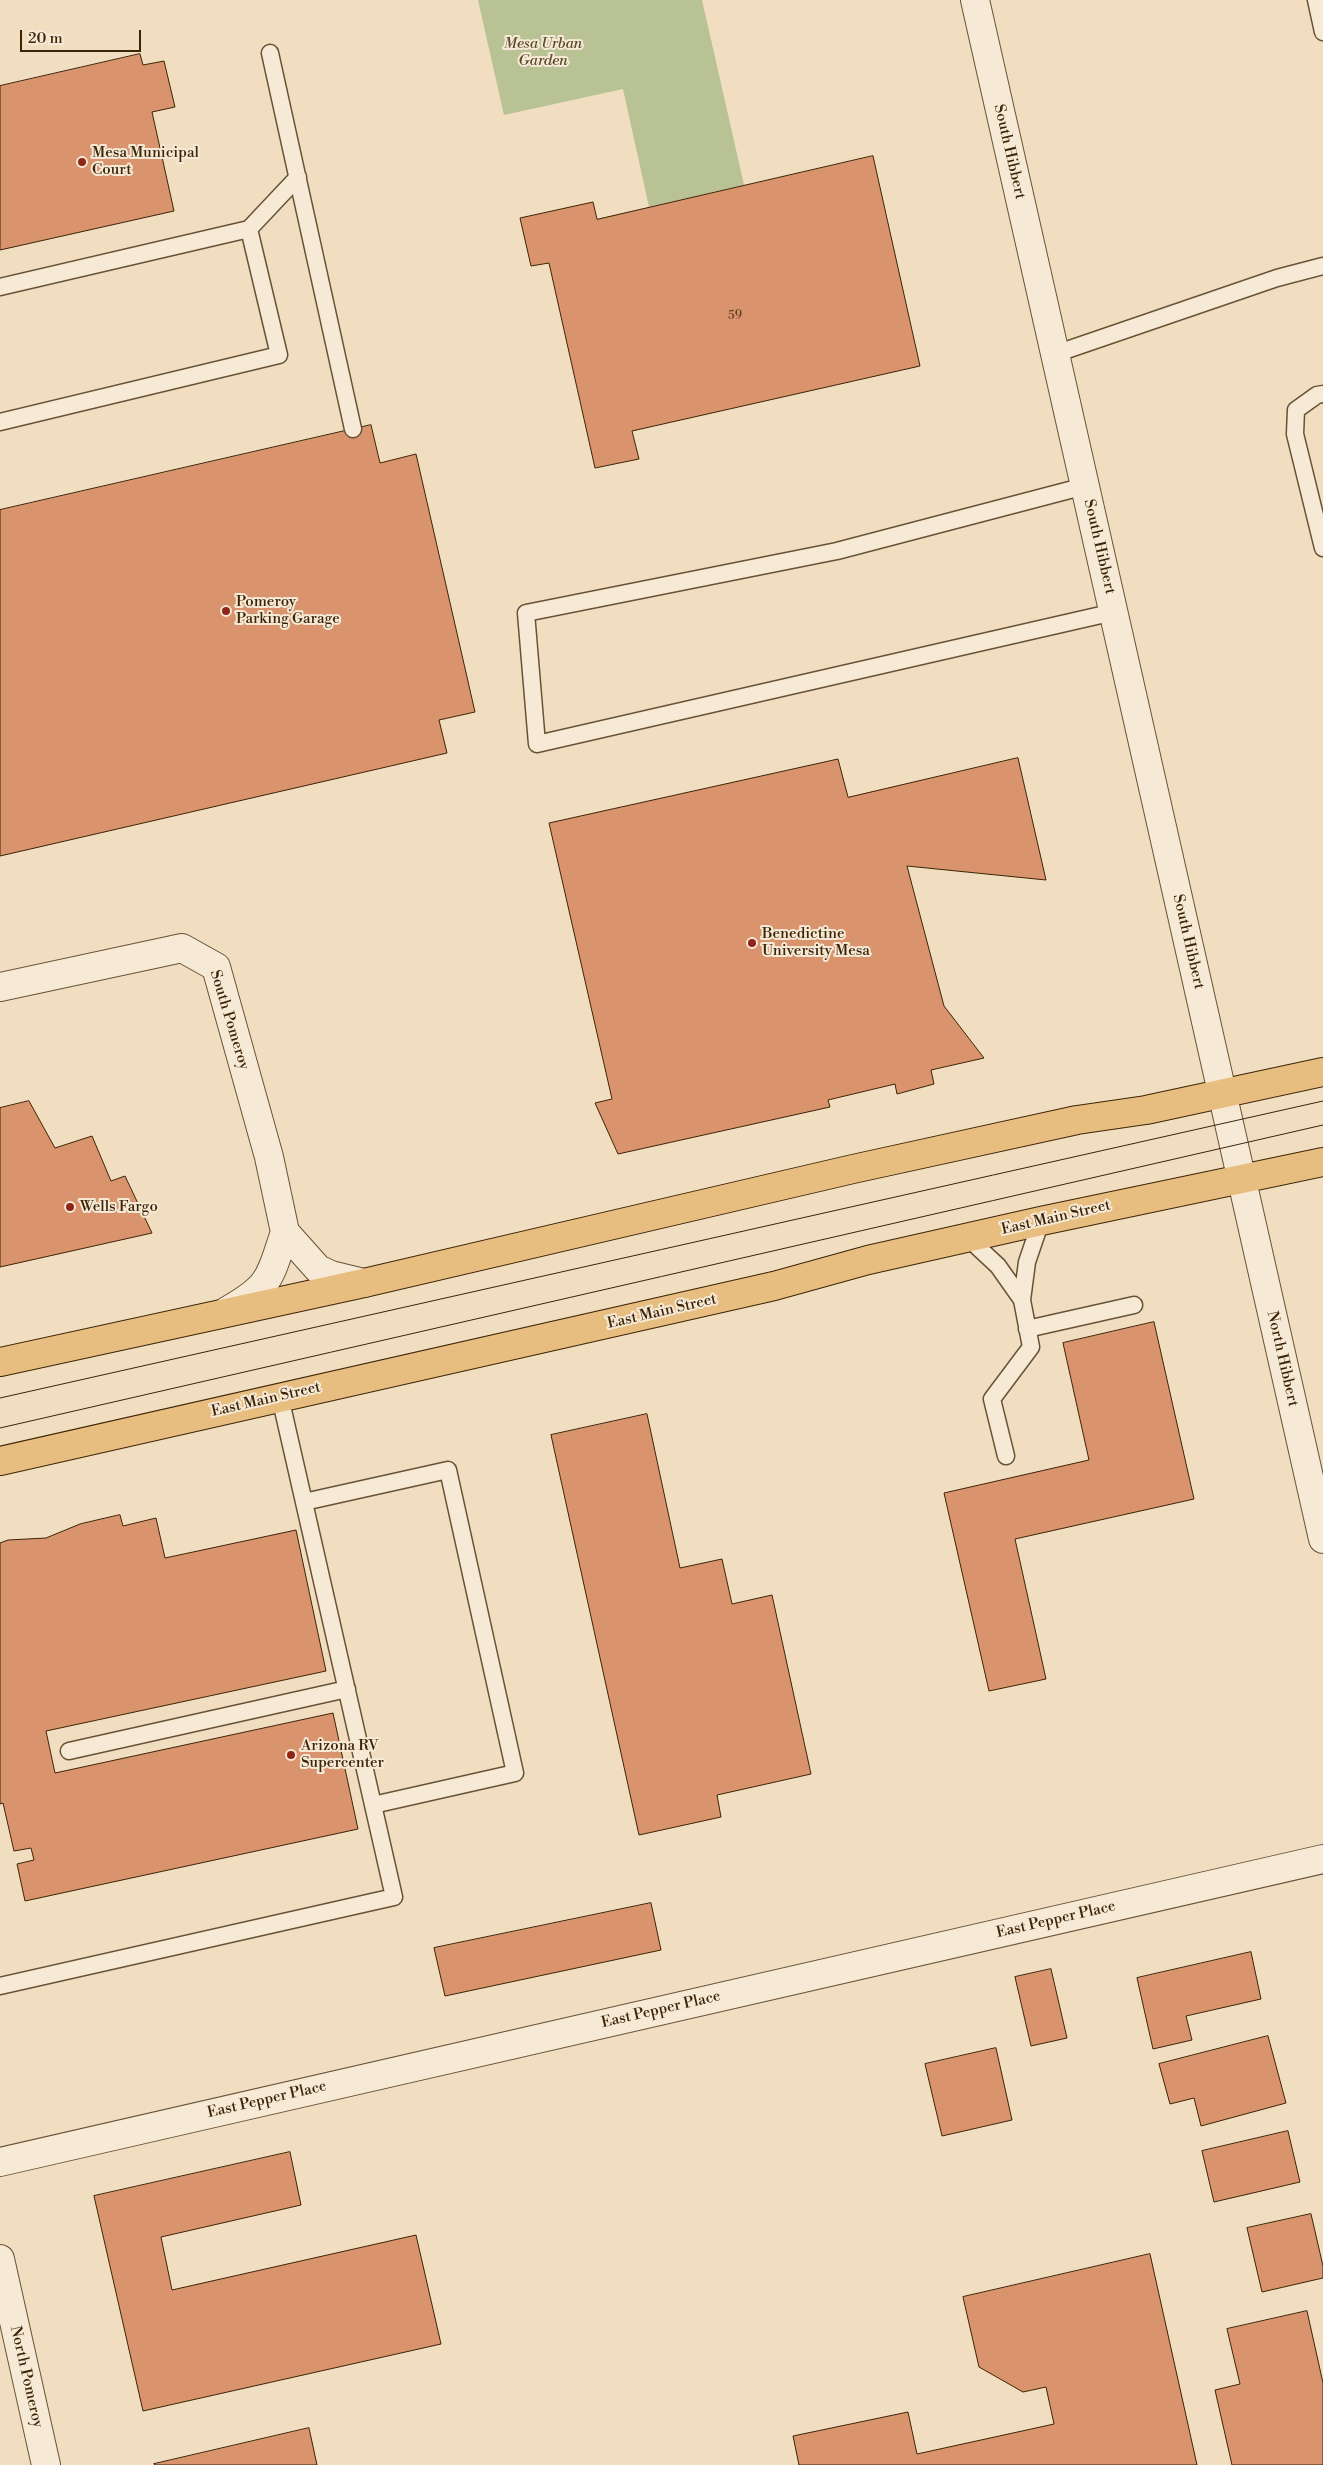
<!DOCTYPE html>
<html>
<head>
<meta charset="utf-8">
<style>
	body { margin:0 }
	#map { position:relative; width:1323px; height:2465px; overflow:hidden; background:#f1ddc0; font-family:"Libre Bodoni",serif }
	canvas { display:block }
	.scale { position:absolute; left:20px; top:30px; width:121px; height:22px; box-sizing:border-box; border:2px solid #3c2406; border-top:0; padding-left:6px; font-size:15px; line-height:18px; white-space:nowrap; color:#3c2406; -webkit-text-stroke:4px #f6e9d6; paint-order:stroke }
</style>
</head>
<body>
<div id="map">
<canvas width="1323" height="2465"></canvas>
<div class="scale">20 m</div>
</div>
<script>
const context = document.querySelector('canvas').getContext('2d');
context.lineJoin = 'round';
function fill(path, color) {
  context.fillStyle = color;
  context.fill(path, 'evenodd');
}
function strokePath(path, color, width, dash) {
  context.strokeStyle = color;
  context.lineWidth = width;
  context.lineCap = dash ? 'butt' : 'round';
  context.setLineDash(dash || []);
  context.stroke(path);
}
function label(font, color, halo, rows, align = 'center') {
  context.font = font + ' "Libre Bodoni",serif';
  context.lineWidth = 4;
  context.setLineDash([]);
  context.textBaseline = 'middle';
  context.strokeStyle = halo;
  context.fillStyle = color;
  for (const [text, x, y, turn = 0] of rows) {
    context.save();
    context.translate(x, y);
    context.rotate((+turn || 0) * Math.PI / 180);
    context.textAlign = isNaN(turn) ? turn : align;
    if (halo) context.strokeText(text, 0, 0);
    context.fillText(text, 0, 0);
    context.restore();
  }
}
const green = new Path2D(`
	M478,0H702L744,185L649,207L623,89L504,115Z`);
const building = new Path2D(`
	M140,54L143,65L164,61L175,107L152,112L174,211L0,250V86Z
	M873,156L920,366L632,431L639,459L595,468L549,263L531,266L520,218L593,202L597,219Z
	M371,425L380,463L416,454L475,712L439,720L447,753L0,856V510Z
	M1018,758L1046,880L907,866L944,1006L984,1058L931,1070L934,1084L897,1094L895,1084L828,1100L830,1107L618,1154L595,1103L612,1099L549,823L838,759L848,797Z
	M29,1101L55,1148L92,1136L111,1181L125,1176L152,1233L0,1267V1108Z
	M1154,1322L1194,1499L1015,1539L1046,1679L989,1691L944,1493L1089,1460L1063,1343Z
	M647,1414L680,1568L722,1559L732,1604L772,1595L811,1774L717,1795L721,1817L639,1835L551,1435Z
	M120,1515L123,1526L156,1518L165,1558L296,1530L326,1671L46,1731L55,1773L333,1713L358,1829L25,1901L17,1864L34,1860L31,1848L14,1851L3,1803L0,1804V1543L8,1540L46,1538L80,1524Z
	M651,1903L661,1950L445,1996L434,1948Z
	M1251,1952L1261,1999L1186,2016L1192,2040L1153,2049L1137,1978Z
	M1051,1969L1067,2038L1031,2046L1015,1977Z
	M1268,2036L1286,2103L1201,2126L1194,2098L1170,2104L1159,2064Z
	M996,2048L1012,2120L942,2136L925,2064Z
	M1288,2131L1300,2182L1214,2202L1202,2151Z
	M290,2152L301,2205L161,2237L172,2290L416,2235L441,2344L143,2411L94,2196Z
	M1311,2214L1323,2266V2278L1262,2292L1247,2228Z
	M1150,2254L1197,2465H799L793,2436L908,2412L917,2454L1054,2424L1046,2387L1023,2392L979,2367L963,2297Z
	M1307,2311L1323,2383V2465H1232L1215,2390L1240,2384L1227,2329Z
	M309,2428L317,2465H155L154,2464Z`);
const lane = new Path2D(`
	M1316,0L1323,32
	M270,53L353,429
	M0,287L249,229L298,177
	M1055,354L1277,278L1323,266
	M1323,394L1317,395L1296,410L1295,434L1323,548
	M0,422L279,355L249,229
	M1085,486L837,551L526,613L537,744L1114,612
	M968,1238L998,1266L1022,1300
	M1027,1329L1134,1305
	M1006,1456L992,1399L1031,1347L1022,1300L1027,1262L1041,1221
	M304,1502L448,1470L515,1773L373,1805
	M69,1751L347,1689
	M0,1986L394,1897L280,1397`);
const street = new Path2D(`
	M975,0L1323,1539
	M0,987L182,948L216,967L269,1157L285,1232L318,1269L331,1275L364,1283
	M227,1311C271,1286 269,1279 285,1232
	M0,2162L1323,1859
	M0,2259L46,2465`);
const primary = new Path2D(`
	M0,1362L364,1283L853,1169L1077,1120L1146,1110L1323,1072
	M0,1461L774,1286L868,1260L1041,1221L1323,1162`);
const tram = new Path2D(`
	M0,1398L1323,1101
	M0,1428L1323,1125`);
const markers = [
	[82,162,5,"#8f2418"],
	[226,611,5,"#8f2418"],
	[752,943,5,"#8f2418"],
	[70,1207,5,"#8f2418"],
	[291,1755,5,"#8f2418"]
];
const numberNames = [
	["59",735,316]
];
const parkNames = [
	["Mesa Urban",543,44],
	["Garden",543,61]
];
const streetNames = [
	["South Hibbert",1009,152,77],
	["South Hibbert",1099,547,77],
	["South Hibbert",1188,942,77],
	["South Pomeroy",229,1020,73],
	["East Main Street",1056,1218,-13],
	["East Main Street",662,1312,-13],
	["North Hibbert",1282,1359,77],
	["East Main Street",266,1400,-13],
	["East Pepper Place",1056,1920,-13],
	["East Pepper Place",661,2010,-13],
	["East Pepper Place",267,2100,-13],
	["North Pomeroy",26,2377,77]
];
const poiNames = [
	["Mesa Municipal",92,153],
	["Court",92,170],
	["Pomeroy",236,602],
	["Parking Garage",236,619],
	["Benedictine",762,934],
	["University Mesa",762,951],
	["Wells Fargo",80,1207],
	["Arizona RV",301,1746],
	["Supercenter",301,1763]
];
fill(green, '#b8c294');
fill(building, '#d9946d');
strokePath(building, '#3c2406', 1);
strokePath(lane, '#695234', 19);
strokePath(street, '#695234', 30);
strokePath(primary, '#3c2406', 30);
strokePath(lane, '#f6e9d6', 16);
strokePath(street, '#f6e9d6', 28);
strokePath(primary, '#e8be80', 28);
strokePath(tram, '#3c2406', 1);
for (const [x, y, r, color] of markers) {
  const dot = new Path2D();
  dot.arc(x, y, r, 0, 2 * Math.PI);
  context.fillStyle = color;
  context.fill(dot);
  strokePath(dot, '#f6e9d6', 2);
}
label('12px', '#634020', null, numberNames);
label('italic 15px', '#5b4c2a', '#f6e9d6', parkNames);
label('15px', '#3c2406', '#f6e9d6', streetNames);
label('15px', '#3c2406', '#f6e9d6', poiNames, 'left');
</script>
</body>
</html>
